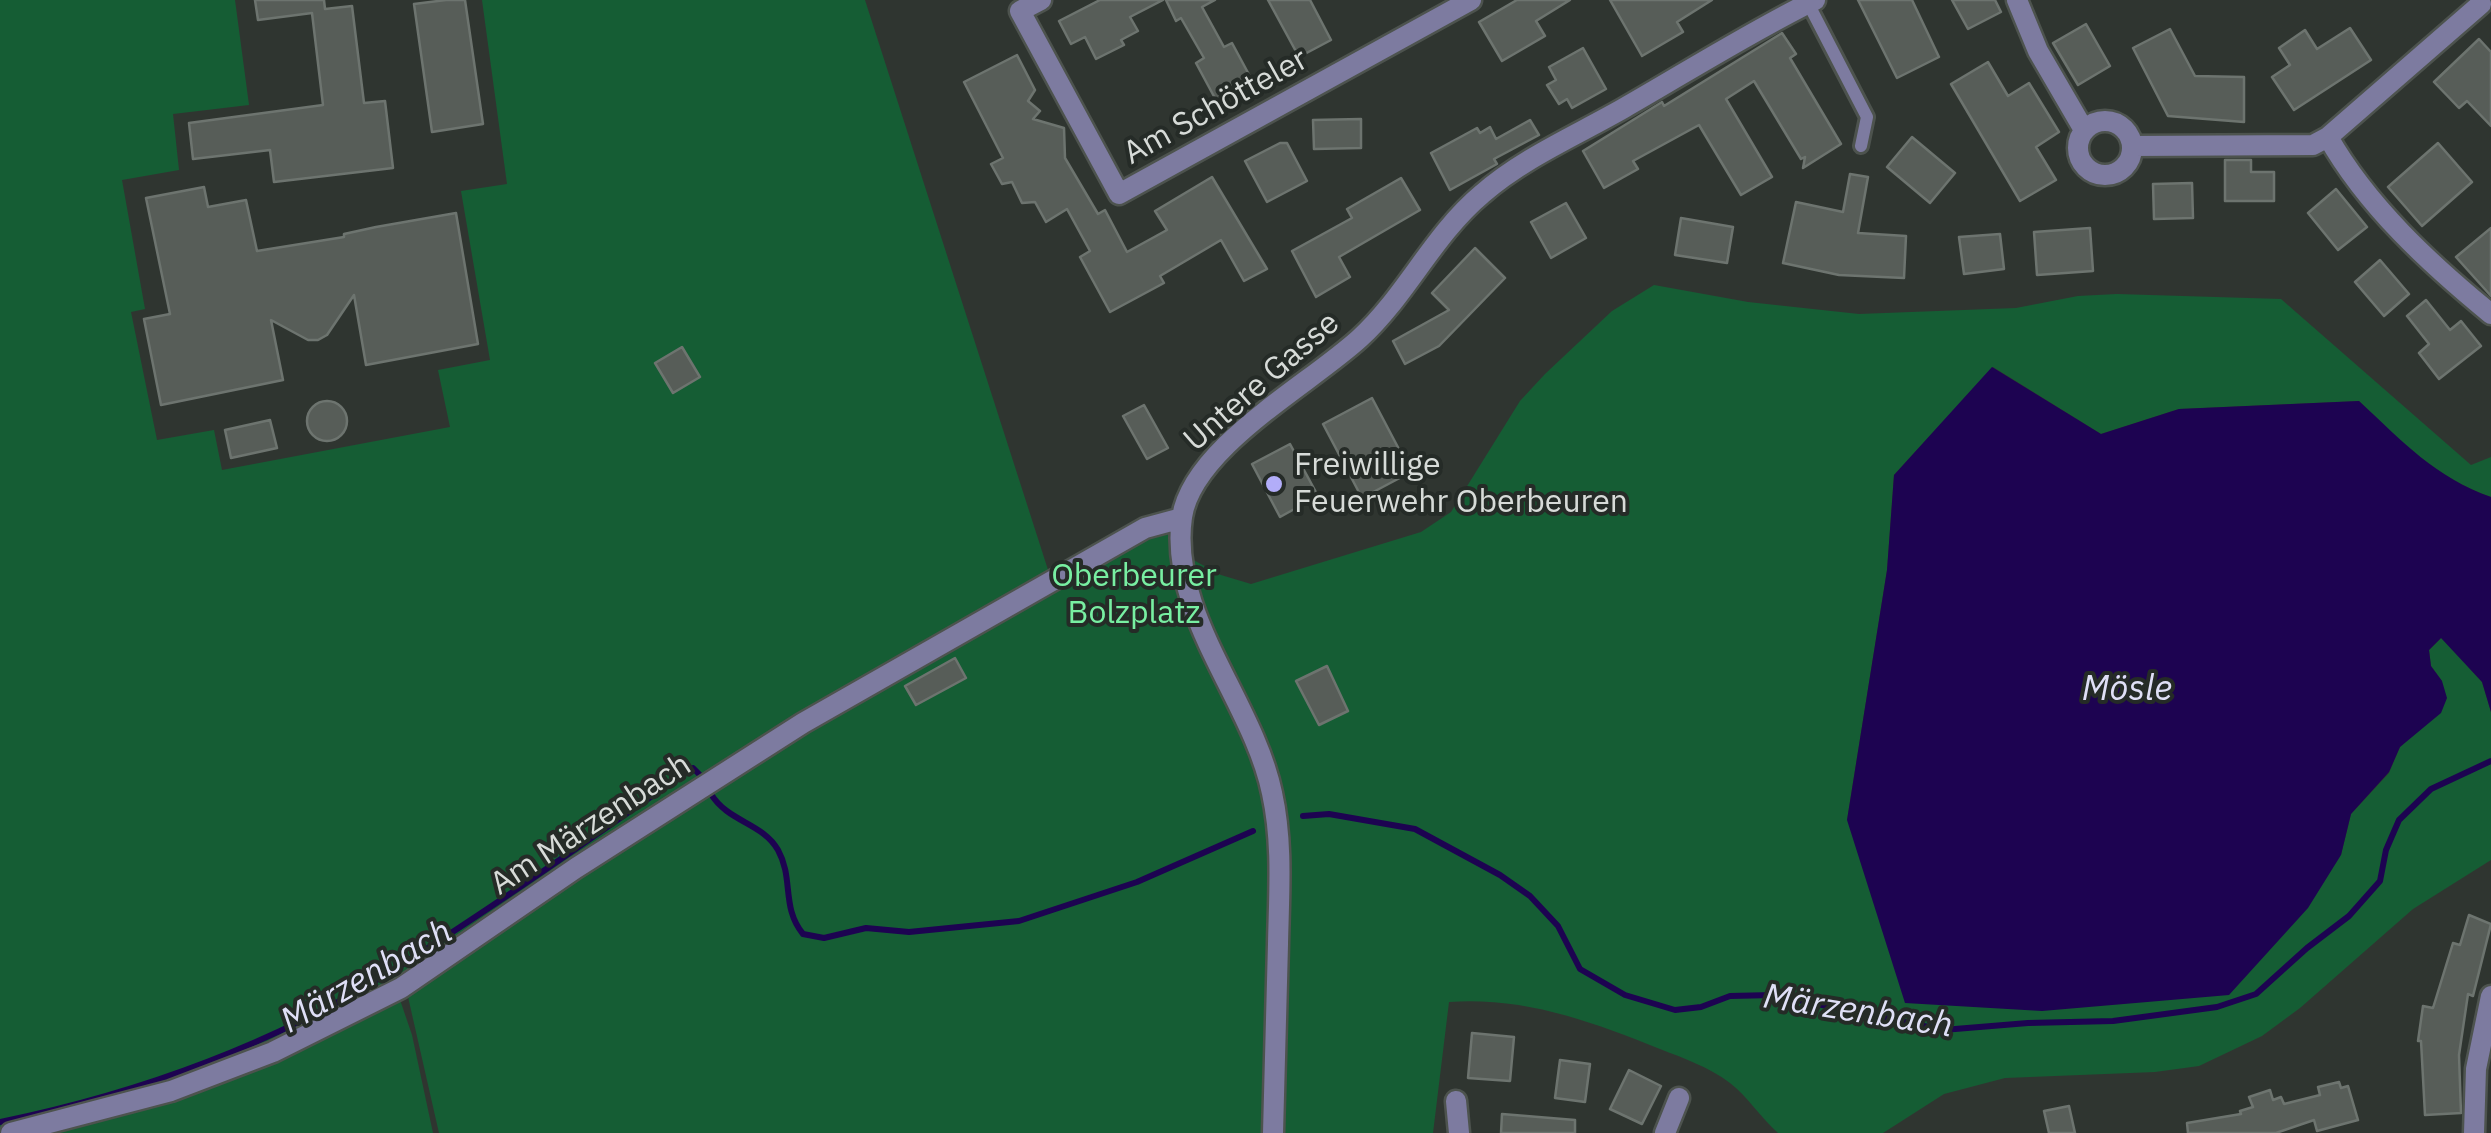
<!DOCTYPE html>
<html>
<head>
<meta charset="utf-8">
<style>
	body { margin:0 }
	canvas { display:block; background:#2f3530 }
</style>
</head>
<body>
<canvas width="2491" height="1133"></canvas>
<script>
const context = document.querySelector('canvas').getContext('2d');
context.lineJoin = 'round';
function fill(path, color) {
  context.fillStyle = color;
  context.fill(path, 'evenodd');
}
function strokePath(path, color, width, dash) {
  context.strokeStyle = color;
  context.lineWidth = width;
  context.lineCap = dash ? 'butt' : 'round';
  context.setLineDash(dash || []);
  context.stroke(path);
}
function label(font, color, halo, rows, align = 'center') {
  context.font = font + ' "IBM Plex Sans",sans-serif';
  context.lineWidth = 8;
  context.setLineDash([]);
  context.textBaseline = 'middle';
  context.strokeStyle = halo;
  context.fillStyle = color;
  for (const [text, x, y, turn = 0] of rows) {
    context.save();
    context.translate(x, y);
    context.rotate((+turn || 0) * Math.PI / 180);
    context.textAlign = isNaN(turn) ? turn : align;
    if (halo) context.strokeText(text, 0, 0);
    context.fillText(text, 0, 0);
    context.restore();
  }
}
const green = new Path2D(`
	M0,0H235L249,105L173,114L179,170L122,180L145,309L131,312L157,440L214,430L222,470L450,427L438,370L490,360L461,191L507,184L482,0H865L1050,576L398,985L272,1048L59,1120L0,1131Z
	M1654,285L1748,302L1859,314L2016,308L2078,296L2117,294L2281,299L2471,465L2491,457V497C2436,478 2401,441 2359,401L2179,409L2101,434L1993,367L1894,475L1887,570L1847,820L2341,855L2351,814L2389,773L2400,747L2418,730L2442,681L2431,666L2429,650L2442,637L2482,682L2491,712V860L2413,909L2300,1008L2262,1036L2199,1066L2155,1072L2005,1078L1944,1094L1883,1133H1778C1761,1118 1748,1097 1730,1083C1709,1067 1683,1058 1660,1049C1590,1021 1525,997 1449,1002L1433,1133H1279L1288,841L1186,556L1221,575L1251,584L1421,532L1451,512L1520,401L1545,374L1612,311Z
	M1177,524L1176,544L1247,727L1274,839L1266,1133H439L406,988L700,794L1147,532Z
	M398,994L412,1035L433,1133H23L58,1126Z`);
const water = new Path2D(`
	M1992,367L2101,434L2179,409L2359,401C2402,441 2436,478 2491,497V712L2482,682L2441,638L2429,650L2431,666L2442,681L2447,698L2441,713L2400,747L2389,772L2351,814L2341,855L2308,908L2229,995L2042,1011L1905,1003L1847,820L1887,570L1894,475Z`);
const stream = new Path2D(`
	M711,794C728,822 763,823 778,850C794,879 781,907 803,934L824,938L866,928L909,932L1019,921L1137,882L1253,831
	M1303,816L1329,814L1415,829L1500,875L1530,896L1558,926L1580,969L1625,995L1675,1010L1701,1007L1730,996L1774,995L1943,1030L2028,1023L2113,1021L2217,1007L2256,994L2307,948L2349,916L2380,881L2386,850L2399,820L2431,789L2491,761
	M0,1122C136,1094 271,1045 390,972C493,908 593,836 693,768L699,774`);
const building = new Path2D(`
	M255,0H324L325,9L352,6L364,103L385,101L393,168L274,182L270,150L193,159L189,123L323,105L312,13L258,20Z
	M446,0H465L483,124L432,132L414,4Z
	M1100,0H1163L1130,17L1138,31L1121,40L1124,45L1096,59L1085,37L1071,44L1059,21Z
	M1166,0H1215L1202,7L1224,47L1232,43L1253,82L1217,102L1196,63L1204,58L1181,18L1176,21Z
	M1268,0H1310L1331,40L1299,57Z
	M1517,0H1570L1536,21L1545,36L1502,61L1479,22Z
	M1610,0H1712L1677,22L1683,32L1642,56Z
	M1858,0H1912L1939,57L1897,78Z
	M1952,0H1995L2001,12L1968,29Z
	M2086,24L2110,66L2078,85L2053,43Z
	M2350,28L2371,60L2294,110L2272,77L2290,65L2279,48L2305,30L2317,49Z
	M2170,29L2195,76L2244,77V122L2168,116L2133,48Z
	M1782,33L1796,54L1790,58L1841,144L1803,168L1805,157L1801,159L1754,81L1726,99L1772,177L1741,195L1699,125L1633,161L1638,169L1604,188L1583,151L1662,102L1664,106Z
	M2479,39L2491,52V126L2467,101L2459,108L2434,82Z
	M1583,48L1606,89L1572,108L1567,99L1559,104L1547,85L1556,80L1549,67Z
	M1017,55L1035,90L1028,101L1040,111L1033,119L1064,128L1065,158L1098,214L1105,210L1127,252L1167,230L1155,211L1212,177L1267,269L1244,281L1221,240L1160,276L1164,283L1110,312L1080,257L1090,251L1067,209L1046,222L1035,202L1022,203L1012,182L1002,184L991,164L1003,158L964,82Z
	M1988,62L2008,96L2029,83L2059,132L2036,147L2056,180L2020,201L1951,84Z
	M1361,119V148L1314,149L1313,120Z
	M1530,120L1539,135L1494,159L1497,164L1450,190L1431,153L1477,128L1480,133L1490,127L1496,139Z
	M1912,137L1955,173L1930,203L1887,167Z
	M1280,143H1287L1307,181L1267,202L1245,161Z
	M2438,143L2472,182L2422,226L2388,187Z
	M2225,160H2251V172H2274V201H2225Z
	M1850,174L1868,177L1858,233L1906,236L1904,278L1839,275L1783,263L1796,202L1843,212Z
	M1401,178L1420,210L1339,257L1350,277L1316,297L1292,251L1352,218L1347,209Z
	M2192,183L2193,218L2154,219L2153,184Z
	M204,187L208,207L246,200L257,251L344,237V234L376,227L456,213L478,344L366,365L354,295L327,335L318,340H308L271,320L283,380L161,405L144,319L170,314L146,198Z
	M2336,189L2367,227L2338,250L2308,213Z
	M1566,203L1586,238L1551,258L1531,222Z
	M1681,218L1733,227L1727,263L1675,255Z
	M2090,228L2093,271L2037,275L2034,232Z
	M2491,228V296L2456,257Z
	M2000,234L2004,269L1964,274L1959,237Z
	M1475,248L1505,278L1439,346L1405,364L1393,341L1449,310L1432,293Z
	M2380,260L2409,294L2384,316L2355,282Z
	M2426,300L2450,330L2461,321L2481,346L2439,379L2419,353L2429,344L2407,316Z
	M682,347L700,377L673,393L655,363Z
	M1372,398L1411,472L1362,498L1323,424Z
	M307 421a20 20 0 1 1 40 0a20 20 0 1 1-40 0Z
	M1144,405L1168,448L1147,459L1123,416Z
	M270,420L277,448L231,458L225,430Z
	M1290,444L1318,496L1280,517L1252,464Z
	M955,658L966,678L916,705L905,686Z
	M1327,666L1348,711L1319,725L1296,681Z
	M2469,915L2491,924L2473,996L2468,994L2459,1055L2461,1113L2425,1115L2421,1041H2418L2423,1006L2433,1008L2453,943L2460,945Z
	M1472,1033L1514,1037L1510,1081L1468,1078Z
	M1560,1060L1590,1064L1585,1102L1555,1098Z
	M1629,1070L1661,1086L1642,1124L1610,1109Z
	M2339,1082L2341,1088L2348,1086L2358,1120L2317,1131L2314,1120L2276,1133H2188L2187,1123L2241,1114L2240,1111L2253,1107L2249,1097L2270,1090L2273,1100L2281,1097L2284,1104L2320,1095L2318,1087Z
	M2069,1106L2075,1133H2049L2044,1111Z
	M1502,1114L1575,1120V1133H1501Z`);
const lane = new Path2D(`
	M1808,3L1867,117L1861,146`);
const street = new Path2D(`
	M1041,0L1020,11L1119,194L1471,0
	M2017,0L2038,51L2084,130
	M2078 148a27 27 0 1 1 54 0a27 27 0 1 1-54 0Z
	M2328,137L2481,4
	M2132,146L2313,145L2328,137C2367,206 2430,264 2491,314
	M1456,1101L1459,1133
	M11,1133L171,1091L273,1052L401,988L576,868L803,723L1145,528L1182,518
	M1273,1133C1275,1070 1276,1007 1278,944C1279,893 1283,843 1272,793C1253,701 1168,614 1182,517C1193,447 1309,385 1360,338C1406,296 1433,235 1482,194C1523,158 1577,135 1624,108C1687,72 1750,32 1815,0
	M1665,1133L1679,1098
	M2474,1133L2476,1069L2491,996`);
const markers = [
	[1274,484,10,"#b2adf9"]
];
const streetNames = [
	["Am Schötteler",1216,107,-29],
	["Untere Gasse",1262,382,-41],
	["Am Märzenbach",591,825,-33]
];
const poiNames = [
	["Freiwillige",1294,466],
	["Feuerwehr Oberbeuren",1294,503]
];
const parkNames = [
	["Oberbeurer",1134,577],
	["Bolzplatz",1134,614]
];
const waterNames = [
	["Mösle",2127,690],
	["Märzenbach",367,977,-30],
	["Märzenbach",1858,1012,9]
];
fill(green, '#155d34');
fill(water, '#1d0351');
strokePath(stream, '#1d0351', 6);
fill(building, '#575d58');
strokePath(building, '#6d746f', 2.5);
strokePath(lane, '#4d534e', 18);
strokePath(street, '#4d534e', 25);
strokePath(lane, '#7d7ba0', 12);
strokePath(street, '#7d7ba0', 20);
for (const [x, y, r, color] of markers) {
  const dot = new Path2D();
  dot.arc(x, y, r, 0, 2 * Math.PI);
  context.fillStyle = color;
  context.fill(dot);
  strokePath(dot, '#252b27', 4);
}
label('32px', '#d7dbd8', '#252b27', streetNames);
label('32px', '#d7dbd8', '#252b27', poiNames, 'left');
label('32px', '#78efa2', '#252b27', parkNames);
label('italic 35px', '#dfdff6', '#252b27', waterNames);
</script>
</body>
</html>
